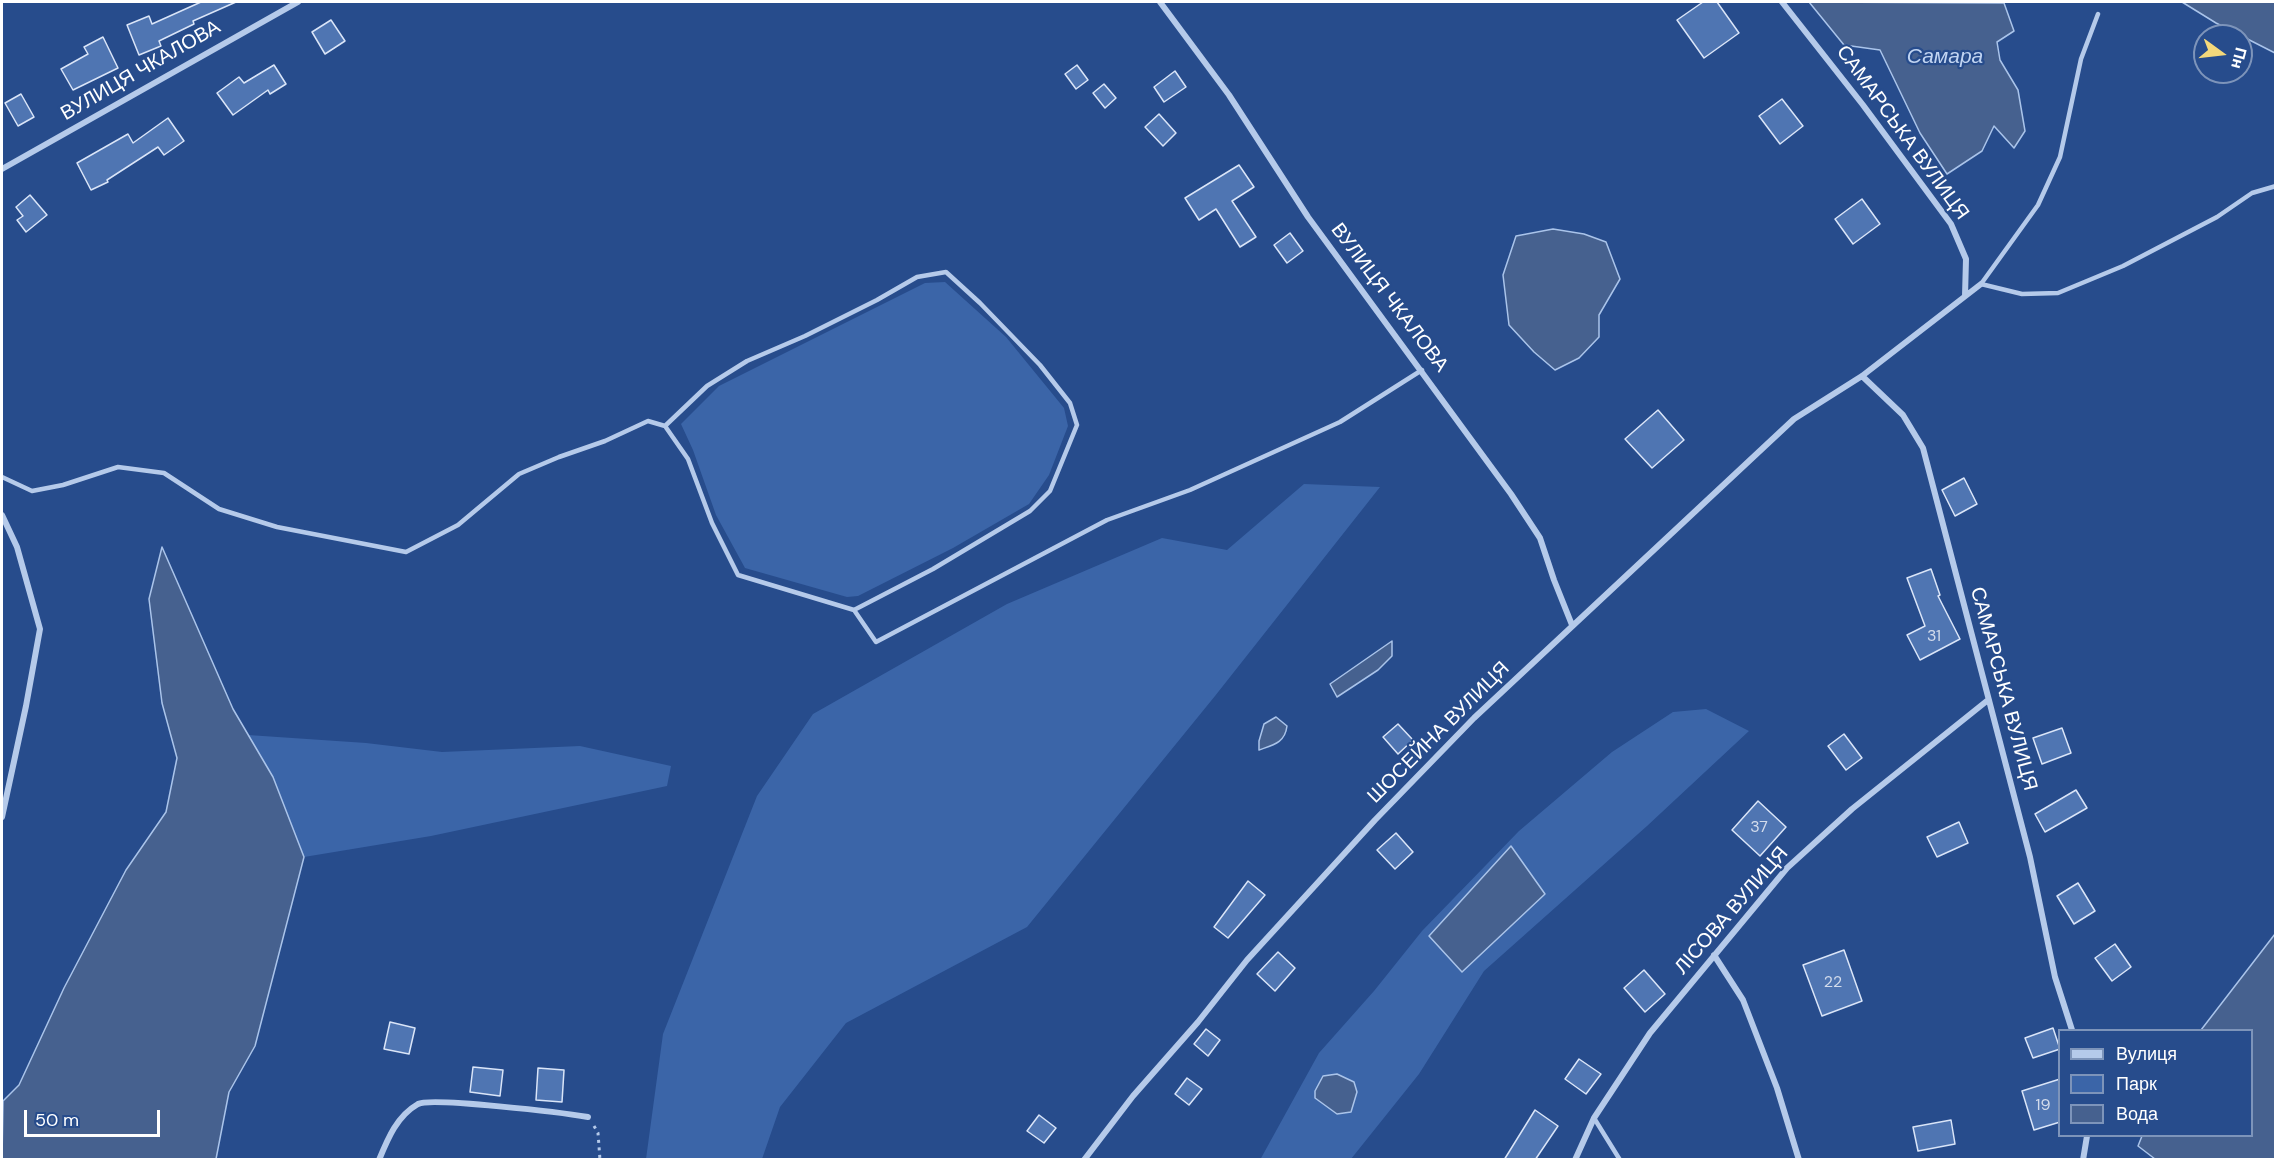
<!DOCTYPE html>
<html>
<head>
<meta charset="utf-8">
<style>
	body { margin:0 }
	#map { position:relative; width:2277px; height:1161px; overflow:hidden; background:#274c8c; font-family:"DM Sans",sans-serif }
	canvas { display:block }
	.frame { position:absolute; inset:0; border:3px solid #fff; pointer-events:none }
	.legend { position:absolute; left:2058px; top:1029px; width:195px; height:108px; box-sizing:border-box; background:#274c8c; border:2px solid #7d94ba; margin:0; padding:8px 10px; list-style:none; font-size:18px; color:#fff }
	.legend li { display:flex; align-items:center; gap:12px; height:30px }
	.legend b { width:30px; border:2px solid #7d94ba }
	.north { position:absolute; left:2193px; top:24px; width:60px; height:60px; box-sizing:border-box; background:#274c8c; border:2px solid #7d94ba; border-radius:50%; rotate:105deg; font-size:16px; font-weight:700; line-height:24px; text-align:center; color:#fff }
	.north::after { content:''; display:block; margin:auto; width:21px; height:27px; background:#f3d87b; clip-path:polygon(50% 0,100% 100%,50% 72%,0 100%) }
	.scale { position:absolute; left:24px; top:1110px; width:136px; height:27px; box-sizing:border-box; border:3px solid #fff; border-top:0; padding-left:8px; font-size:18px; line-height:21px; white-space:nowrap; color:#fff; -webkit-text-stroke:4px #274c8c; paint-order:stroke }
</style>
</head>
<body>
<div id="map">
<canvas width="2277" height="1161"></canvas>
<div class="frame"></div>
<ul class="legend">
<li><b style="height:8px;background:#b5caea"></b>Вулиця</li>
<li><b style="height:16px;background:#3b65a8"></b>Парк</li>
<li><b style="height:16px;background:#46618f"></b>Вода</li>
</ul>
<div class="north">Пн</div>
<div class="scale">50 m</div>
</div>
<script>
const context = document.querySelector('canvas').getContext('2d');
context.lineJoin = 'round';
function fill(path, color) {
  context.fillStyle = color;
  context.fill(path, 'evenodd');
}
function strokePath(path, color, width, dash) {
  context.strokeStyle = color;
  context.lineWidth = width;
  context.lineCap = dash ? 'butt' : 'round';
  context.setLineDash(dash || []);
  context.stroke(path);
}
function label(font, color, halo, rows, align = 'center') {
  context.font = font + ' "DM Sans",sans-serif';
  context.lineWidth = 4.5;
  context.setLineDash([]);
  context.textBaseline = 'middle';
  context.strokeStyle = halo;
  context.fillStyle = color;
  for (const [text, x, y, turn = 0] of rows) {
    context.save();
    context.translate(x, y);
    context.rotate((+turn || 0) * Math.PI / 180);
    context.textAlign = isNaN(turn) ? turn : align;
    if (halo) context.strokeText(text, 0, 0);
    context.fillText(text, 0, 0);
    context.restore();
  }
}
const green = new Path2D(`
	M945,282L1006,337L1064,408L1068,426L1049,475L1029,504L953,548L858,596L847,597L745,568L716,515L693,450L681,424L719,386L925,283Z
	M1304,484L1380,487L1215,696L1027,927L846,1023L780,1107L762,1159H646L663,1034L757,796L813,714L1007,604L1162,538L1227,550Z
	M1706,709L1749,731L1647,826L1484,971L1419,1074L1351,1159L1260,1160L1319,1053L1374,991L1422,931L1519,831L1612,752L1673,712Z
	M248,735L366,743L442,752L580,746L671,766L667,786L431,836L304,857L273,777Z`);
const water = new Path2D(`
	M1809,2L2004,3L2014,31L1997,42L2000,60L2018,90L2025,131L2014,148L1994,126L1982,151L1947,174L1920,133L1880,50L1844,45Z
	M2182,2H2275V53L2216,23Z
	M1553,229L1584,234L1606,242L1620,279L1599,315V337L1579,358L1555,370L1534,352L1509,325L1503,275L1516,236Z
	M162,547L233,709L273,777L304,857L255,1046L229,1092L216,1159H2L3,1101L19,1085L64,988L126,870L166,812L177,758L162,703L149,599Z
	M1392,641V656L1378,670L1337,697L1330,684Z
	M1276,717L1287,726C1285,743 1273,745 1259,750V741L1264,724Z
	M1511,846L1545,894L1462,972L1429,936Z
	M2275,934V1159H2155L2138,1146L2142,1136H2252V1030H2201Z
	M1337,1074L1354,1082L1357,1092L1351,1112L1337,1114L1315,1098V1091L1323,1076Z`);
const building = new Path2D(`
	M201,2H236L193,21L194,24L159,41L161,46L139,55L127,25L149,16L152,24Z
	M1703,2H1717L1739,33L1704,58L1677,20Z
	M331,20L345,41L325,54L312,32Z
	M103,37L118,68L73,90L61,69L88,54L84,47Z
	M274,65L286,84L270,94L268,90L233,115L217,93L239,77L244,83Z
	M1077,65L1088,80L1076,89L1065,74Z
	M1175,71L1186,87L1164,102L1154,87Z
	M1104,84L1116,98L1105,108L1093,93Z
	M21,94L34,117L18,126L5,103Z
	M1782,99L1803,126L1780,144L1759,116Z
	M1159,114L1176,133L1163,146L1145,127Z
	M168,118L184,141L164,155L158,147L107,180L108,182L91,190L77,163L128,134L133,143Z
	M1239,165L1254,187L1232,201L1256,237L1240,247L1216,209L1199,220L1185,198Z
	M30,195L47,215L26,232L17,220L23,216L16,207Z
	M1862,199L1880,224L1853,244L1835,219Z
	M1290,233L1303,251L1287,263L1274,245Z
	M1658,410L1684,440L1652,468L1625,439Z
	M1964,478L1977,504L1955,516L1942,490Z
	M1931,569L1940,595L1938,596L1960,639L1920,660L1907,635L1925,626L1907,578Z
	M1398,724L1413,740L1398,754L1383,737Z
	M2062,728L2071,753L2042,764L2033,738Z
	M1844,734L1862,758L1846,770L1828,746Z
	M2076,790L2087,808L2045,832L2035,814Z
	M1758,801L1786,827L1760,856L1732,830Z
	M1959,822L1968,843L1937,857L1927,837Z
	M1396,833L1413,852L1395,869L1377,850Z
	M1248,881L1265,895L1228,938L1214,927Z
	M2078,883L2095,911L2074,924L2057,896Z
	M2115,944L2131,967L2112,981L2095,958Z
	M1844,950L1862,1001L1822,1016L1803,965Z
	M1278,952L1295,968L1275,991L1257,974Z
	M1644,970L1665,994L1645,1012L1624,988Z
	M390,1022L415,1028L409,1054L384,1049Z
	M2053,1028L2060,1049L2033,1058L2025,1038Z
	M1206,1029L1220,1040L1208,1056L1194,1044Z
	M1579,1059L1601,1074L1586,1094L1565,1079Z
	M473,1067L503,1070L500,1096L470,1092Z
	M538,1068L564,1070L562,1102L536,1100Z
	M1187,1078L1202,1089L1189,1105L1175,1094Z
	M2060,1079V1122L2034,1130L2022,1091Z
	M1535,1110L1558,1126L1535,1160H1504Z
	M1039,1115L1056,1128L1044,1143L1027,1131Z
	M1951,1120L1955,1144L1918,1151L1913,1127Z`);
const path = new Path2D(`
	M594,1126L598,1133L600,1160`);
const service = new Path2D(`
	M2098,14L2081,59L2060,157L2038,205L1981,284L2022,294L2058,293L2123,266L2217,217L2252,193L2276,186
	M665,426L707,386L747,361L805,336L877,300L917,277L946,272L980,303L1040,365L1070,403L1077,425L1050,491L1030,511L933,569L854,610
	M2,477L32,491L63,485L118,467L164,473L219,509L277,527L406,552L458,525L519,474L559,457L605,441L648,421L665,426L688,459L712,523L738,575L854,610L876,642L1107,520L1190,490L1340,422L1422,370
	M1594,1118L1620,1160`);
const minor = new Path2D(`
	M1160,2L1229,95L1308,217L1511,494L1540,538L1554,580L1572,625
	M1782,2L1863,105L1951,224L1966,259L1965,296
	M2,169L298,2
	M1862,376L1903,415L1923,448L2030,857L2055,977L2072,1030
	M2,515L17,547L40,629L26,706L2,817
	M1714,955L1743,1000L1777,1088L1799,1160
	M379,1160C388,1138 397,1116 418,1104C431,1097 565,1113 588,1117
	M1084,1160L1133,1096L1198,1022L1247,960L1375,820L1474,718L1794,419L1862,376L1981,284
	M1575,1160L1594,1118L1650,1033L1787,868L1852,809L1988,700
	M2083,1160L2087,1136`);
const numberNames = [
	["31",1934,637],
	["37",1759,828],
	["22",1833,983],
	["19",2043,1106]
];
const streetNames = [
	["ВУЛИЦЯ ЧКАЛОВА",141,71,-30],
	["САМАРСЬКА ВУЛИЦЯ",1902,133,54],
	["ВУЛИЦЯ ЧКАЛОВА",1389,298,53],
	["САМАРСЬКА ВУЛИЦЯ",2003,689,75],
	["ШОСЕЙНА ВУЛИЦЯ",1439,733,-45],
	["ЛІСОВА ВУЛИЦЯ",1732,911,-49]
];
const waterNames = [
	["Самара",1945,57]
];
fill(green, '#3b65a8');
fill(water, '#46618f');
strokePath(water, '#aac4ea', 1.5);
fill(building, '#4f75b2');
strokePath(building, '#dae5f8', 1.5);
strokePath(path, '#b5caea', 3, [3, 4.5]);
strokePath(service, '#b5caea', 4.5);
strokePath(minor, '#b5caea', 6);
label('16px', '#d3dcec', null, numberNames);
label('20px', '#fff', '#274c8c', streetNames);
label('italic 21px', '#c1d4f1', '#274c8c', waterNames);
</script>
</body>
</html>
